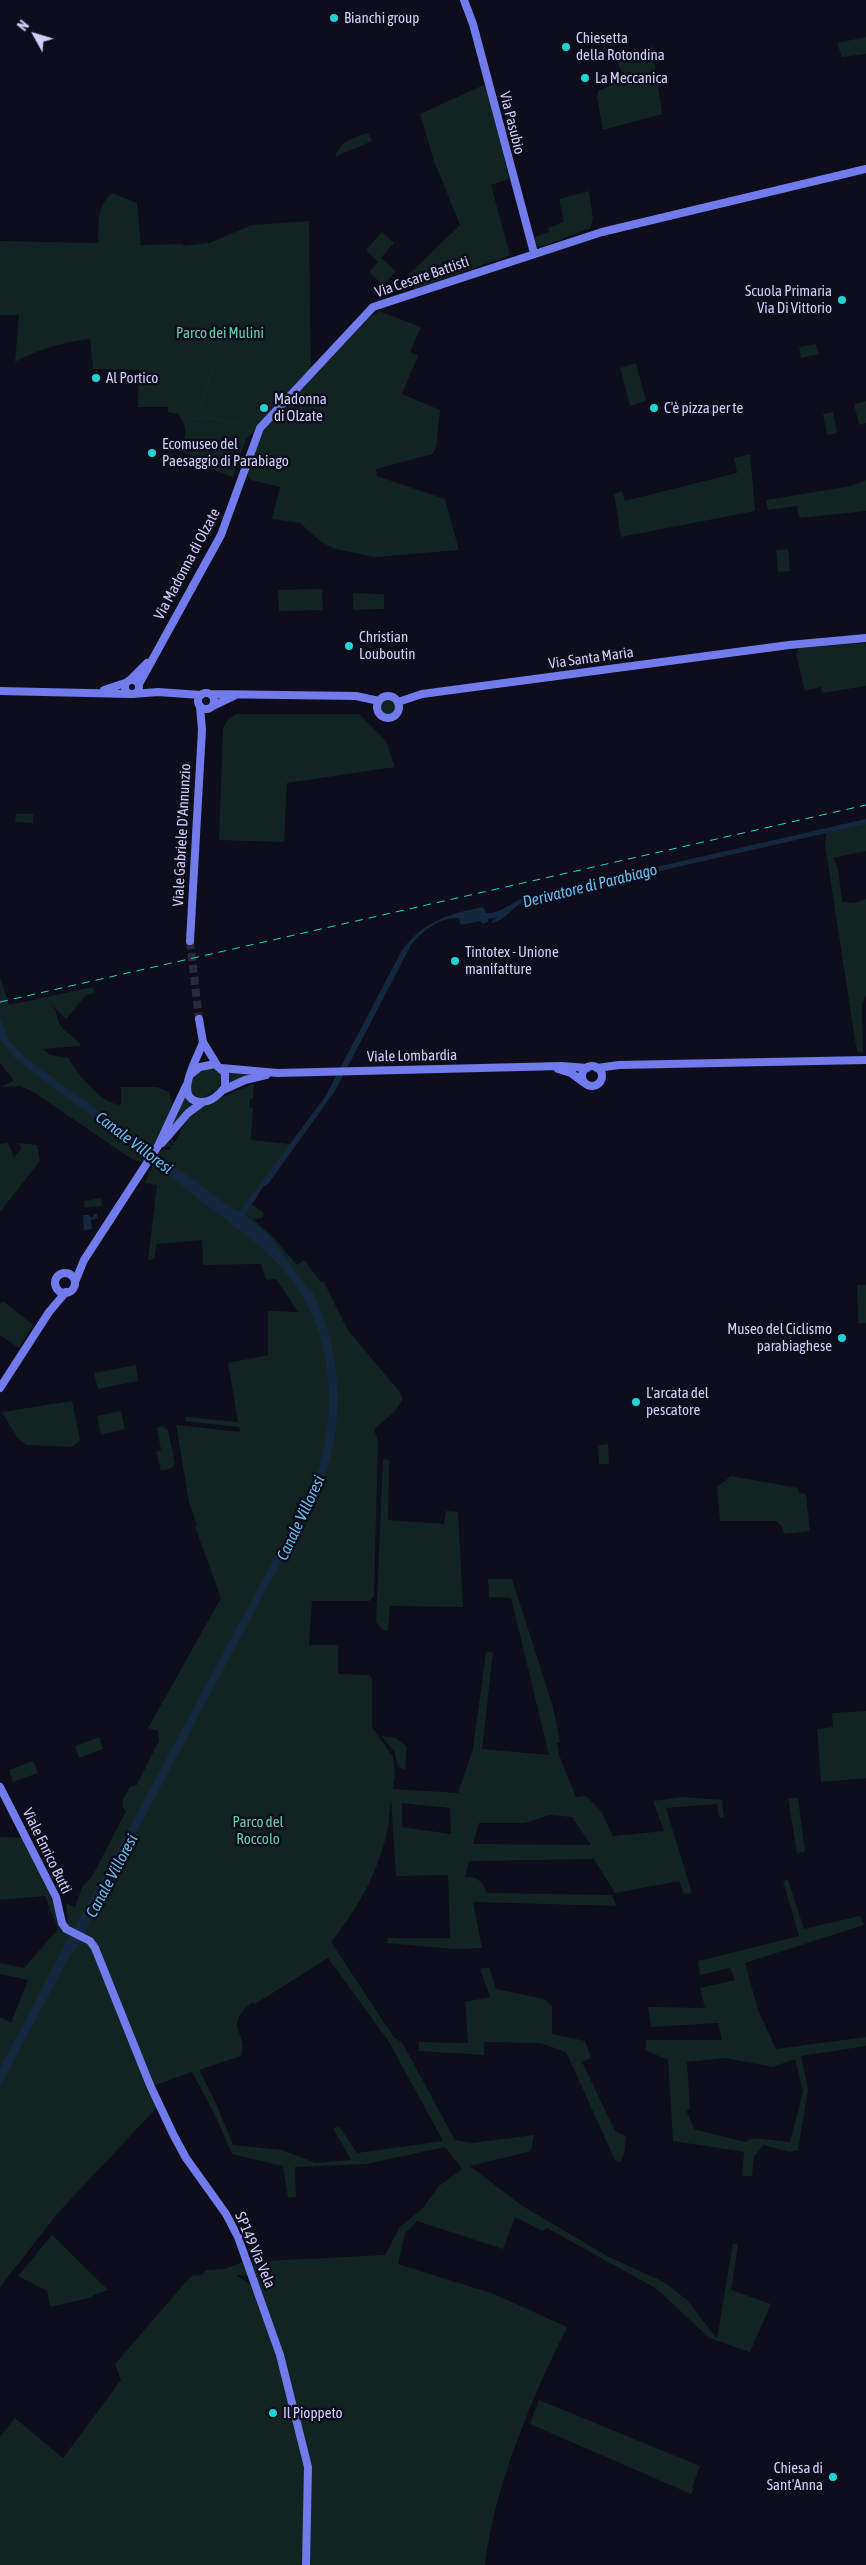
<!DOCTYPE html>
<html>
<head>
<meta charset="utf-8">
<style>
	body { margin:0 }
	#map { position:relative; width:866px; height:2565px; overflow:hidden; background:#0e0d1b; font-family:"Asap Condensed",sans-serif }
	canvas { display:block }
	.north { position:absolute; left:10px; top:10px; width:50px; height:50px; -webkit-text-stroke:4px #0e0d1b; paint-order:stroke; rotate:309deg; font-size:14px; font-weight:700; line-height:20px; text-align:center; color:#cecef8 }
	.north::after { content:''; display:block; margin:auto; width:18px; height:22px; background:#cecef8; clip-path:polygon(50% 0,100% 100%,50% 72%,0 100%) }
</style>
</head>
<body>
<div id="map">
<canvas width="866" height="2565"></canvas>
<div class="north">N</div>
</div>
<script>
const context = document.querySelector('canvas').getContext('2d');
context.lineJoin = 'round';
function fill(path, color) {
  context.fillStyle = color;
  context.fill(path, 'evenodd');
}
function strokePath(path, color, width, dash) {
  context.strokeStyle = color;
  context.lineWidth = width;
  context.lineCap = dash ? 'butt' : 'round';
  context.setLineDash(dash || []);
  context.stroke(path);
}
function label(font, color, halo, rows, align = 'center') {
  context.font = font + ' "Asap Condensed",sans-serif';
  context.lineWidth = 5;
  context.setLineDash([]);
  context.textBaseline = 'middle';
  context.strokeStyle = halo;
  context.fillStyle = color;
  for (const [text, x, y, turn = 0] of rows) {
    context.save();
    context.translate(x, y);
    context.rotate((+turn || 0) * Math.PI / 180);
    context.textAlign = isNaN(turn) ? turn : align;
    if (halo) context.strokeText(text, 0, 0);
    context.fillText(text, 0, 0);
    context.restore();
  }
}
const green = new Path2D(`
	M866,37V54L842,57L837,43Z
	M652,46L662,114L603,130L597,98L598,91L614,84L613,78L622,74L616,58Z
	M486,84L509,179L491,185L510,255L415,289L408,281V275L460,225L434,161L420,114Z
	M368,133L372,141L335,157C341,140 353,138 368,133Z
	M589,191L593,219L590,228L541,247L535,243L532,238L549,232L548,228L564,222L559,199Z
	M112,193L137,203L141,245L183,244V246L209,243L252,225L309,221L311,379L370,317L379,311L421,327L410,352L418,356L402,394L440,410L436,447L433,454L376,469L377,476L445,499L459,550L375,557L335,549L321,542L300,523L272,519L280,487L251,480C235,464 272,417 282,403L246,439L233,477L208,468L210,463L185,453L183,451C185,437 188,426 178,414L168,412V407H138L139,370L93,369L90,339C63,342 39,349 15,362L19,315H0V241L98,243C99,223 96,207 112,193Z
	M382,232L394,243L381,258L396,271L383,285L369,272L378,262L366,250Z
	M816,344L819,354L801,358L799,347Z
	M636,363L646,401L630,406L620,368Z
	M866,401V423L859,425L854,404Z
	M833,412L837,433L827,435L823,414Z
	M750,454L755,511L621,537L614,494L622,491L625,501L737,473L734,458Z
	M866,480V511L799,518L797,506L768,510L766,500L851,486Z
	M788,549L790,571L778,572L776,550Z
	M322,589L323,610L279,611L278,590Z
	M353,593L384,594V609L353,610Z
	M866,643V686L822,693L821,687L805,691L796,654L799,648Z
	M380 707a8 8 0 1 1 16 0a8 8 0 1 1-16 0Z
	M236,714H359L386,741L395,767L287,783L284,842L219,840L223,729L228,719Z
	M16,814H33V823L15,822Z
	M866,824V851L833,858L838,868L842,902L855,903L866,899V995L862,1004L863,1053L857,1051L855,1040L825,844L826,833Z
	M0,977L9,1005L93,987L95,993L86,995L66,1019L50,1003L56,1011C58,1031 70,1031 81,1046L43,1049L50,1055L68,1058C78,1074 101,1104 121,1105V1087H157L169,1092L173,1106L151,1150L156,1154L162,1150H169L171,1147L162,1146L166,1140L172,1146L173,1144L169,1138L171,1135L174,1143C180,1136 180,1128 187,1120C202,1104 232,1092 254,1084L253,1099H250L249,1107L253,1108L251,1140L290,1144L248,1202L264,1213L262,1218L253,1219L273,1237L297,1265L304,1260L321,1282H324L347,1329L400,1392L403,1399L396,1410L374,1430L378,1441L374,1596L369,1601H312L309,1645H338V1674L369,1675L372,1678V1727L393,1757L395,1776L393,1789L458,1793L473,1749L486,1652H493L482,1749L549,1755L511,1598L489,1597L488,1579H512L553,1707L560,1742L557,1743L559,1755L576,1797L586,1796L601,1811L613,1836L664,1831L653,1801L683,1797L722,1800L724,1818L719,1817L717,1804L666,1808L692,1893L684,1894L679,1881L615,1893L594,1859L469,1861L465,1878C476,1874 483,1882 487,1893L612,1895L617,1906L473,1902L482,1948L454,1949L387,1943L388,1938H450L448,1875L396,1876L391,1800C389,1809 390,1818 388,1827C380,1869 358,1909 331,1942L393,2036L403,2044L455,2140L472,2143L534,2135L531,2151L470,2166L521,2205L607,2256L664,2282L687,2300L717,2339L733,2243L738,2245L731,2290L771,2304L750,2352L709,2338L657,2289L547,2228L542,2231L515,2217L503,2249L417,2221L405,2233L398,2264L494,2294L567,2327C532,2397 494,2487 485,2565H0V2437L15,2418L63,2458L121,2380L115,2364L191,2276L202,2275L206,2270L224,2269L243,2262L385,2255L400,2227L422,2209L439,2186L462,2169L445,2147L366,2164L295,2167L296,2197L288,2198L283,2166L232,2154L214,2113L192,2072L153,2086L161,2103L58,2213L0,2287V2017L11,2023L28,1980L0,1974V1963L24,1968L58,1929L45,1896L0,1900V1837L23,1838L43,1876L59,1921L65,1928L68,1923L66,1903L75,1907L82,1887L93,1875L126,1811L122,1806L123,1799L130,1787L137,1785L159,1741L158,1731L148,1728L221,1598L195,1527L197,1526L189,1502L176,1425L240,1432L239,1427L185,1421L186,1417L238,1422L228,1363L268,1355V1311L298,1312L276,1279L266,1280L261,1264L203,1265L202,1240L157,1244L154,1259L148,1260L157,1185L144,1183L150,1173L148,1171H151L153,1162L147,1158L142,1162L133,1160L35,1093L20,1086L0,1087L14,1081L0,1063ZM402,1803L450,1808L451,1834L402,1827ZM550,1815L572,1817L591,1845L473,1844L479,1823H525ZM328,1958L389,2042L443,2141L357,2153L340,2127L333,2128L351,2160L316,2163L282,2150L233,2145L215,2101L199,2070L241,2056C250,2033 221,2028 252,2002L255,2004ZM236,2275L257,2276V2278L253,2286Z
	M213,1066L222,1074L219,1088L203,1098L192,1095L189,1080L194,1073Z
	M227,1070L248,1073L250,1075L229,1082Z
	M184,1093L196,1103L167,1133Z
	M8,1143L14,1157L22,1148L18,1143L37,1145L40,1161L0,1212V1144Z
	M101,1198L102,1206L85,1208L84,1201Z
	M857,1285H866V1323H858Z
	M3,1301L33,1325L19,1348L0,1335V1304Z
	M136,1365L138,1381L98,1389L94,1373Z
	M72,1401L80,1440L72,1447L27,1445L18,1439L2,1412Z
	M121,1411L125,1429L101,1435L97,1416Z
	M162,1426L168,1430L175,1463L172,1468L161,1471L156,1452L161,1450L157,1428Z
	M608,1444L609,1464H599L598,1445Z
	M383,1459L389,1460L388,1520L444,1524L446,1511L458,1512L463,1607L390,1606L388,1630H383L376,1622Z
	M731,1476L798,1488L799,1493L806,1494L810,1531L784,1534L782,1526L776,1521H720L717,1487Z
	M866,1711V1778L821,1782L817,1729L833,1727L832,1713Z
	M381,1736L396,1738L407,1747L405,1770L399,1767L394,1751Z
	M99,1737L103,1749L79,1758L75,1746Z
	M33,1761L38,1773L13,1782L9,1770Z
	M788,1798H798L805,1852L797,1853Z
	M788,1880L804,1929L860,1916L864,1925L745,1963L758,2010L776,2049L866,2037V2046L801,2056L808,2090L798,2150L789,2152L763,2145L754,2157L752,2176H742L744,2152L673,2141L668,2060L645,2050L646,2040H722L718,2023L651,2027L648,2007L705,2008L700,1988L735,1980L730,1968L700,1975L698,1961L799,1936L783,1881ZM725,2058L773,2067L795,2059L803,2092L790,2142L753,2138L745,2142L694,2129L686,2110L690,2109L687,2062Z
	M489,1967L496,1989L544,1999L552,2006V2034L585,2041L591,2058L582,2062L615,2131L626,2136L624,2155L620,2162L615,2160L566,2052L540,2043L484,2042V2055L419,2051V2042L468,2043L465,2002L490,1997L480,1969Z
	M52,2235L108,2290L93,2295V2297L50,2307L47,2291L18,2276Z
	M539,2400L700,2466L692,2487L694,2488L691,2494L530,2424Z`);
const water = new Path2D(`
	M866,819V824L524,902C510,908 508,919 492,923V921L498,917L488,919V922L482,924L480,921L461,925L459,918C439,917 423,931 411,945L335,1091L268,1184L263,1187L245,1215L269,1236L310,1291L312,1290C342,1352 346,1420 322,1485L92,1915L84,1936L69,1957L0,2086V2068C34,2005 65,1942 101,1880L311,1490C342,1416 335,1323 278,1264C251,1236 219,1215 192,1194C162,1170 133,1146 103,1124C74,1102 43,1081 15,1058L0,1039V1017L9,1041L23,1056L233,1209L240,1211L325,1097L402,950C424,921 449,914 483,907L486,913C503,914 513,900 529,896Z
	M94,1214H97L98,1219L91,1220L92,1229L84,1230L83,1215H89L92,1218Z`);
const stream = new Path2D(`
	M201,407L212,368
	M188,420L206,417L237,424`);
const secondaryTunnel = new Path2D(`
	M190,941L199,1019`);
const secondary = new Path2D(`
	M464,0L473,24L534,253
	M125 687a7 7 0 1 1 14 0a7 7 0 1 1-14 0Z
	M130,680L147,663
	M139,684L221,535L260,428L373,307L602,232L866,169
	M104,690L125,683
	M0,691L130,694
	M198 701a8 8 0 1 1 16 0a8 8 0 1 1-16 0Z
	M133,694L158,692L201,695
	M210,694L356,696L379,701
	M377 707a11 11 0 1 1 22 0a11 11 0 1 1-22 0Z
	M398,702L422,694L789,645L866,638
	M213,706L234,696
	M190,941L202,730L200,706
	M199,1019L203,1042L217,1065
	M582 1076a10 10 0 1 1 20 0a10 10 0 1 1-20 0Z
	M221,1068L278,1073L562,1066L587,1068
	M597,1068L619,1065L866,1060
	M558,1069L571,1073L583,1082
	M190,1075L200,1067L215,1064L225,1073V1087C220,1094 211,1102 202,1102C170,1101 199,1056 203,1042
	M223,1090L245,1080L266,1075
	M162,1143L188,1113L203,1102
	M55 1283a10 10 0 1 1 20 0a10 10 0 1 1-20 0Z
	M75,1282L84,1260L158,1146L186,1086
	M0,1388L49,1312L66,1292
	M0,1787L56,1897L62,1923L66,1929L90,1941L95,1948L150,2085L174,2136L186,2158L226,2214L238,2237L280,2355L308,2467L306,2565`);
const rail = new Path2D(`
	M0,1002L866,805`);
const markers = [
	[334,18,5,"#1dd5d4"],
	[566,47,5,"#1dd5d4"],
	[585,78,5,"#1dd5d4"],
	[842,300,5,"#1dd5d4"],
	[96,378,5,"#1dd5d4"],
	[264,408,5,"#1dd5d4"],
	[654,408,5,"#1dd5d4"],
	[152,453,5,"#1dd5d4"],
	[349,646,5,"#1dd5d4"],
	[455,961,5,"#1dd5d4"],
	[842,1338,5,"#1dd5d4"],
	[636,1402,5,"#1dd5d4"],
	[273,2413,5,"#1dd5d4"],
	[833,2477,5,"#1dd5d4"]
];
const poiNames = [
	["Bianchi group",344,18],
	["Chiesetta",576,38],
	["della Rotondina",576,55],
	["La Meccanica",595,78],
	["Scuola Primaria",832,291,"right"],
	["Via Di Vittorio",832,308,"right"],
	["Al Portico",106,378],
	["Madonna",274,399],
	["di Olzate",274,416],
	["C'è pizza per te",664,408],
	["Ecomuseo del",162,444],
	["Paesaggio di Parabiago",162,461],
	["Christian",359,637],
	["Louboutin",359,654],
	["Tintotex - Unione",465,952],
	["manifatture",465,969],
	["Museo del Ciclismo",832,1329,"right"],
	["parabiaghese",832,1346,"right"],
	["L'arcata del",646,1393],
	["pescatore",646,1410],
	["Il Pioppeto",283,2413],
	["Chiesa di",823,2468,"right"],
	["Sant'Anna",823,2485,"right"]
];
const streetNames = [
	["Via Pasubio",512,123,76],
	["Via Cesare Battisti",422,277,-19],
	["Via Madonna di Olzate",187,564,-62],
	["Via Santa Maria",591,658,-8],
	["Viale Gabriele D'Annunzio",182,835,-87],
	["Viale Lombardia",412,1056,-1],
	["Viale Enrico Butti",47,1851,64],
	["SP149 Via Vela",255,2250,67]
];
const parkNames = [
	["Parco dei Mulini",220,333],
	["Parco del",258,1822],
	["Roccolo",258,1839]
];
const waterNames = [
	["Derivatore di Parabiago",590,886,-14],
	["Canale Villoresi",134,1143,37],
	["Canale Villoresi",301,1518,-65],
	["Canale Villoresi",112,1876,-62]
];
fill(green, '#112421');
fill(water, '#13283e');
strokePath(stream, '#13283e', 1);
strokePath(secondaryTunnel, '#2b2a3c', 8, [8, 4]);
strokePath(secondary, '#717bec', 8);
strokePath(rail, '#1dd5d4', 1, [8, 6]);
for (const [x, y, r, color] of markers) {
  const dot = new Path2D();
  dot.arc(x, y, r, 0, 2 * Math.PI);
  context.fillStyle = color;
  context.fill(dot);
  strokePath(dot, '#0e0d1b', 2);
}
label('15px', '#cecef8', '#0e0d1b', poiNames, 'left');
label('15px', '#cecef8', '#0e0d1b', streetNames);
label('15px', '#64cea8', '#0e0d1b', parkNames);
label('italic 16px', '#69bdeb', '#0e0d1b', waterNames);
</script>
</body>
</html>
